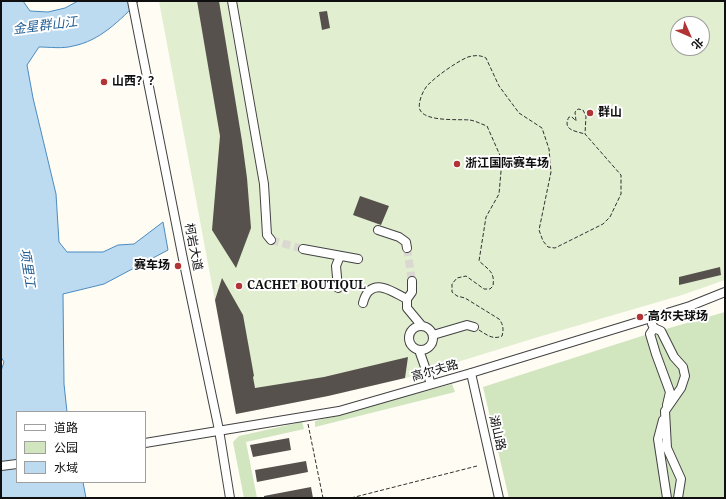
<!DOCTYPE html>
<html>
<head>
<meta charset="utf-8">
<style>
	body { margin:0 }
	#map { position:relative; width:726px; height:499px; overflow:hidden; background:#fefcf3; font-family:"Noto Serif","Noto Sans SC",serif }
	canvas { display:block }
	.frame { position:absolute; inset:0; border:2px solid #0f0f0f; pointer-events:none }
	.legend { position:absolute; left:16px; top:411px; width:130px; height:72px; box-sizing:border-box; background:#fff; border:1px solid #9f9f9f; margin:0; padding:5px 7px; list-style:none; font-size:12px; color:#0f0f0f }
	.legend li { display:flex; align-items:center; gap:8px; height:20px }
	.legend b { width:20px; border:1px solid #9f9f9f }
	.north { position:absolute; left:670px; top:16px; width:40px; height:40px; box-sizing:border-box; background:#fff; border:1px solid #9f9f9f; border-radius:50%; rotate:135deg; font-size:11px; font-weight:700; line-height:16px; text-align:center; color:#0f0f0f }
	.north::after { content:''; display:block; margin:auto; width:14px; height:18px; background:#b13535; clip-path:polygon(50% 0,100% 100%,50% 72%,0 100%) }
</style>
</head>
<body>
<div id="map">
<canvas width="726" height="499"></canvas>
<div class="frame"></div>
<ul class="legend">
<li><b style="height:5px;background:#fff"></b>道路</li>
<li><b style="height:11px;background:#d1e5bf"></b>公园</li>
<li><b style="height:11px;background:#bcdaf0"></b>水域</li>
</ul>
<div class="north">北</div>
</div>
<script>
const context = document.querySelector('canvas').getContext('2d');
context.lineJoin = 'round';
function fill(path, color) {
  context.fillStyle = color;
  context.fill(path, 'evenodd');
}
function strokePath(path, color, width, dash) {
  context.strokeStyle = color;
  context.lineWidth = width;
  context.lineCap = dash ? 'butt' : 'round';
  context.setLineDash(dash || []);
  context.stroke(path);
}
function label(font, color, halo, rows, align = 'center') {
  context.font = font + ' "Noto Serif","Noto Sans SC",serif';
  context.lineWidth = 4;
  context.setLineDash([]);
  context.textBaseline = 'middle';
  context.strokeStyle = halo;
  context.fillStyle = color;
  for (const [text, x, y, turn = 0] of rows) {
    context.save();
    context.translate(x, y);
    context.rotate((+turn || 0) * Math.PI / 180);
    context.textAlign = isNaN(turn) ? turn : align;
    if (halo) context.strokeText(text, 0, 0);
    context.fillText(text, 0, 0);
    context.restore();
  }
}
const green = new Path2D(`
	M725,312V498H509L483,387L645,335Z
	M452,384L455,392L315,427V421Z
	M302,422L304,429L246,442L257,498H244L233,442L239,436Z`);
const pitch = new Path2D(`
	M159,1H725V280L682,295L535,338L406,378L328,396L236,414ZM678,24H702V48H678Z`);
const water = new Path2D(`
	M1,1H23L30,11L48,12L65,8L78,1H139C120,20 100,41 73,46C63,49 49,47 39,47L27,65L33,98L56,194L59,242L67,252H103L118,245L134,244L163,222L168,250L104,284L63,294L64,384L67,412H17V482H83L86,498H1V371L4,362L1,357Z`);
const building = new Path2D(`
	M197,1H219L242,141L247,178L251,228L236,268L212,230L220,136Z
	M327,11L330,28L322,30L319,12Z
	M360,196L389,206L381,225L353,215Z
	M720,267L721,275L679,285V277Z
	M222,278L243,315L254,376L253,377L255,388L324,377L408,357L405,378L328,396L236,414L215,300Z
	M289,438L291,450L253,457L250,445Z
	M306,461L308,472L257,482L255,470Z
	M311,487L313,498H264V496Z`);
const minorTunnel = new Path2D(`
	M271,240L303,249
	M407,248L412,281`);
const path = new Path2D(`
	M479,330C487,335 493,340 502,336C504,329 503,324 499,319L465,298L457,296L452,292V284L457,278L466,276L484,289H490L493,286C495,272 489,270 479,261L486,217L499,194L502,160L487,126C481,124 476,121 470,120C458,119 426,122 420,110C417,103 424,87 430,83C438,75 458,61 468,57C475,55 480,55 486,58L499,86L519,113L542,128L549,149L551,172L539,230L543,241L548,247L555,248L603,224L610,217L621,194V175L585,134L586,116L583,110L578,109L575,112L576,121L572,117H569C562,130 575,131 585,134
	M308,424L323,498
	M351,498L477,466`);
const minor = new Path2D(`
	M132,1L183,259L219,430L230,498
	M232,1L264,184L267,235L271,240
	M378,230L399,237L406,242L407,248
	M303,249L358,259
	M412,281V292L407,299V308L422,326
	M338,288L336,266L340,256
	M363,303C364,299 366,294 369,291C380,281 396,294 407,299
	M652,324L654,328L650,334L656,354L670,392L667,405
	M409 338a12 12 0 1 1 24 0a12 12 0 1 1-24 0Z
	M654,328L661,331L674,357L683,367L685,376L681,388L665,411L667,448L681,479L678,498
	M433,335L467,325L474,327
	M419,350L431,384
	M471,373L499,498
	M663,420L658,439L667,498
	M145,443L339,411L471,373L690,306L725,292
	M1,466L17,464`);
const markers = [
	[104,82,4,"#b13535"],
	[590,113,4,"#b13535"],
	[457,164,4,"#b13535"],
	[178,266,4,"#b13535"],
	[239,286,4,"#b13535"],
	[640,317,4,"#b13535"]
];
const poiNames = [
	["山西？？",112,82],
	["群山",598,113],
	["浙江国际赛车场",465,164],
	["赛车场",170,266,"right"],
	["CACHET BOUTIQUL",247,286],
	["高尔夫球场",648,317]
];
const streetNames = [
	["柯岩大道",193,247,79],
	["高尔夫路",435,371,-16],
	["湖山路",497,433,77]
];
const waterNames = [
	["金星群山江",45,26,-7],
	["项里江",27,268,81]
];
fill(green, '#d1e5bf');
fill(pitch, '#e2eed0');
fill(water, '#bcdaf0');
strokePath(water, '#4b8bc0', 1);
fill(building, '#57514d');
strokePath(minorTunnel, '#dad8d1', 8, [8, 4]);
strokePath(minor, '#424242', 10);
strokePath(path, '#313131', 1, [4, 2]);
strokePath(minor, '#fff', 8);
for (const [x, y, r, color] of markers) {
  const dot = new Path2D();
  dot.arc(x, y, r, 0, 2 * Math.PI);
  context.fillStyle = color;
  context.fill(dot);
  strokePath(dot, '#fff', 1.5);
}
label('bold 12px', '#0f0f0f', '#fff', poiNames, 'left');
label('12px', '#0f0f0f', '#fff', streetNames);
label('italic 13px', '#245e95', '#fff', waterNames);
</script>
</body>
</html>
